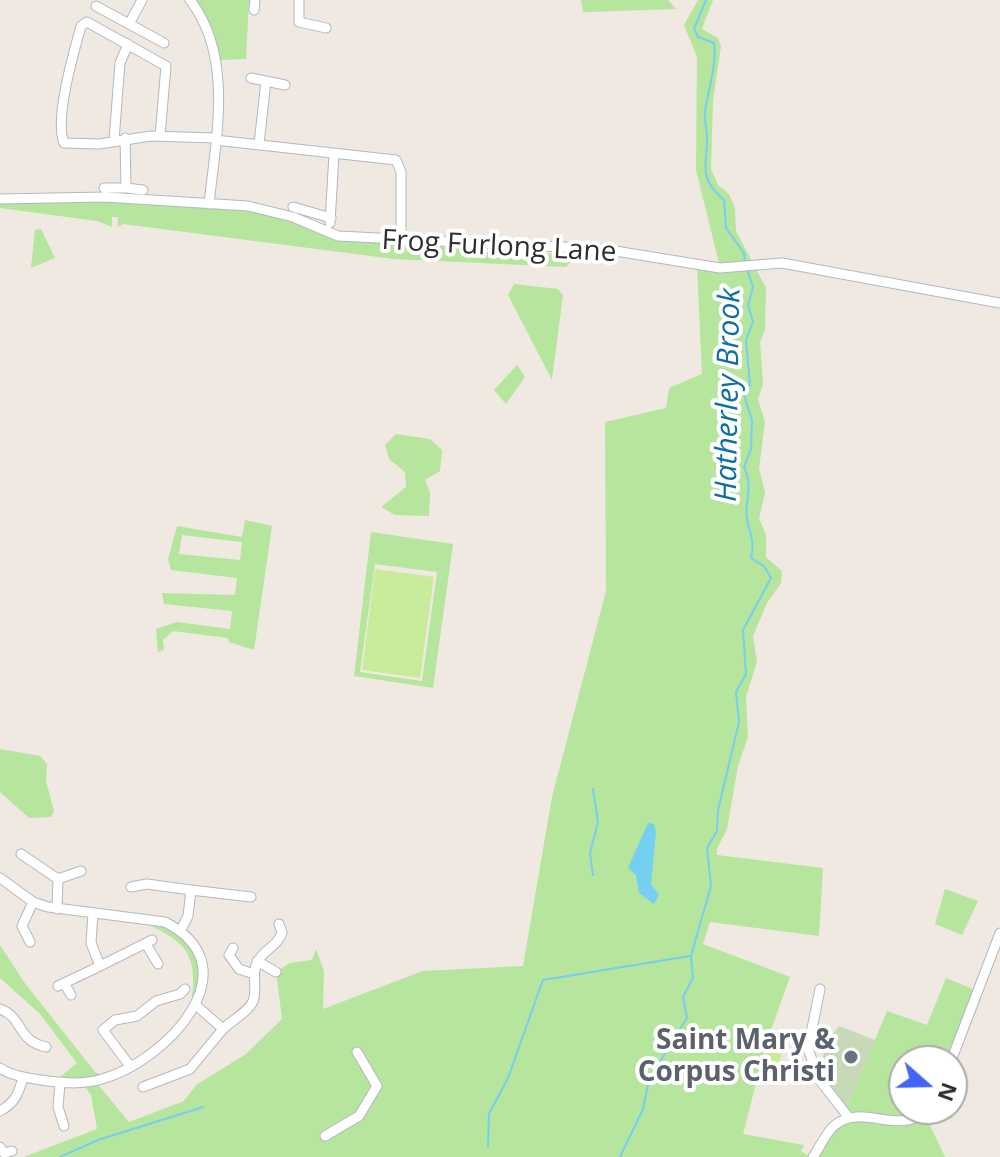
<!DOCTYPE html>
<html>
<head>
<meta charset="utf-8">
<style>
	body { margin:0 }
	#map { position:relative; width:1000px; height:1157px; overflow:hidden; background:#efe9e1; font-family:"Open Sans",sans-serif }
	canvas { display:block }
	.north { position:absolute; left:888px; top:1045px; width:80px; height:80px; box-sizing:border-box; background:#fff; border:2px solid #ababab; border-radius:50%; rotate:110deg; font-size:22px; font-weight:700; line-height:32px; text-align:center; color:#2e2e2e }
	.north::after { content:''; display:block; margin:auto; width:28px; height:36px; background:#4264fb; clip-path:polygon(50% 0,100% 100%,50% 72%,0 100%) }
</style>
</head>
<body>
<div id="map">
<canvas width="1000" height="1157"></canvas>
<div class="north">N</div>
</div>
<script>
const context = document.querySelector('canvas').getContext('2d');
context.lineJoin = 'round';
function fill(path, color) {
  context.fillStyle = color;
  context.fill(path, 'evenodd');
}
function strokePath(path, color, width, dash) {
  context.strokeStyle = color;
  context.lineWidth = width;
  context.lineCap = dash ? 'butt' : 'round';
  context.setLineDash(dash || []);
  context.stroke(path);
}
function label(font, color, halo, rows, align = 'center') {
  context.font = font + ' "Open Sans",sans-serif';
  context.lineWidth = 8;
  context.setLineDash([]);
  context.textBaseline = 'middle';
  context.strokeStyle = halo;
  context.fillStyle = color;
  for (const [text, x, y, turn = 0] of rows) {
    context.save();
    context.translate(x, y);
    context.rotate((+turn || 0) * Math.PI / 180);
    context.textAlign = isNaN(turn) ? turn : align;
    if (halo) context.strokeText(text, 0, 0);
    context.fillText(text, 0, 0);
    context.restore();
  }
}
const green = new Path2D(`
	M195,0H249L246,59L220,60L206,17Z
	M581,0H668L676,9L587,12H583Z
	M698,0H713L702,29L718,38L721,46L713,100L711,169L718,185L729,194L735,208L736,231L766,288L765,330L760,342L763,384L758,399L765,422L759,468L765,493L759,518L766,535V557L782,571L781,583L767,603L753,636L757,662L746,697L748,737L738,766L727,829L717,849V855L823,868L819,936L710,922L703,944L790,977L766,1044L743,1134L804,1145L801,1151L810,1157H24L97,1129L91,1095L83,1084L60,1083V1077L77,1063L40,1014L0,978V945L24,982L95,1072L106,1078L95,1081L129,1122L184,1101L196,1085L246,1054L282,1019L276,972L290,963L312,960L316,949L324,971L323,1009L423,971L523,966L552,797L606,591L605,422L666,408L669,388L702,374L697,266L720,267L696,170L697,57L684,25Z
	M0,199L248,206L313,227L398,242L498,253L570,254L571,262L566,267L394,259L123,224L118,227V217H112V227L97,221L0,208Z
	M41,229L55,258L31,268L35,230Z
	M514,284L558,289L563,295L552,380L508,295Z
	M517,365L525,377L506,404L494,390Z
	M396,434L430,439L442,450L440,471L425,480L430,492L429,516L395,515L381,507L406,487L405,472L389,459L385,445Z
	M245,520L272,526L254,650L229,642L228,638L173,631L163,640L164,650L158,652L156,629L177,622L230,629L232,611L164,604L162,593L235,595L237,578L171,570L168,559L177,526L242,537ZM182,535L242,542L240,560L179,554Z
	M371,532L453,544L433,688L354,676ZM375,564L437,572L422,681L360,672Z
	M0,749L40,756L47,764L46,781L54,811L51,817L29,818L0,792Z
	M945,889L978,901L962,935L935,924Z
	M135,918C181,923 191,936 204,979L192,998C199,945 177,939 135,918Z
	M946,978L975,990L951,1061H904V1109H927L924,1113L945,1157H814L825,1138L849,1118L845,1111L887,1011L927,1025Z`);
const cemetery = new Path2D(`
	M839,1026L875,1040L845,1111L818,1078L827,1041Z`);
const pitch = new Path2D(`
	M375,569L434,577L420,678L362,670Z
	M767,1050L782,1054L774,1084L759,1080Z`);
const water = new Path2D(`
	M648,823L654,824L656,832L651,884L659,895L654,904L639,893L636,875L628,868Z`);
const stream = new Path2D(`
	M706,0L694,29L698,37L714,43C717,66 708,89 705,112C704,123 708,133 707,144C705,171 701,180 724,200L726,228L744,253L745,263
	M593,875L590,853L598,822L593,789
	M488,1146L489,1114L508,1078L543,980L690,956
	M60,1157L98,1140L203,1107
	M620,1157L643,1109L649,1079L687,1018L683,997L693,978L691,956L711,886L707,848L717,831L718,810L739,722L736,692L746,674L743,630L771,578L764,566L751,558C755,542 750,534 747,519C744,498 754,491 744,467L751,449L752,420L743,392L750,385L746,340L753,322L748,305L753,287L747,269`);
const minor = new Path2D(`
	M190,0C234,57 216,137 209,204
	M299,0V22L326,28
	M96,6L164,43
	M254,10L255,0
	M129,24L142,0
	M251,78L285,85
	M160,136L166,66L87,22L81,26C74,52 54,119 64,143L99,144L151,136L215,138
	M114,140L120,63L128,44
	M215,140L396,160L401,172V232
	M259,144L266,81
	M104,188H126L125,138
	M126,188L143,190
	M0,199L105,197L248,206L293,217L338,236L603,249L720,268L782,263L1000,303
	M293,207L331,218
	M330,223L334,154
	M21,854L58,879L57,909
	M0,878L33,902L48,907L165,922C255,968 166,1061 102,1079C82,1085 62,1083 41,1080C27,1078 12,1076 0,1068
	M58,879L81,871
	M131,887L147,884L191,890
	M93,913L91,943L100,966L152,940
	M181,930L188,916L191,890L251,897
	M30,942L22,926L33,902
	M146,944L158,964
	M233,948L229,955L239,969L254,974
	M257,961L276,972
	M64,983L71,995
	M58,986L100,966
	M820,989L808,1048L818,1078L849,1118
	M197,1006L223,1029C232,1020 252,1010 254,998C257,985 251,973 258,961C265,948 277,947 282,933L279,924
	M0,1009C24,1018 16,1040 46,1047
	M951,1061L1000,933
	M130,1066L103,1030L115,1020L137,1016L156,1001L180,994L185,989
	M60,1083L58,1107L64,1126
	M143,1087L190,1069L223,1029
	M0,1111C15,1103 19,1093 23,1077
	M325,1136L359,1116L377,1086L357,1052
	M0,1147L4,1153L12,1151
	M813,1157C820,1147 826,1132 835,1125C863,1102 900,1138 927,1109`);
const markers = [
	[851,1057,8,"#6b7280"]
];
const streetNames = [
	["Frog Furlong Lane",499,247,3]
];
const worshipNames = [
	["Saint Mary &",835,1041],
	["Corpus Christi",835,1073]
];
const waterNames = [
	["Hatherley Brook",729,395,-89]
];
fill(green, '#b6e59e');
fill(cemetery, '#c8d9b8');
fill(pitch, '#c9ec9a');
fill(water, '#75cff0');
strokePath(stream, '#75cff0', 2);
strokePath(minor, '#b4b7c1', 11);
strokePath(minor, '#fff', 9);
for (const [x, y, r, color] of markers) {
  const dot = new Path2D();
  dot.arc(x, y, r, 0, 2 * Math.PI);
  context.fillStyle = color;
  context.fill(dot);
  strokePath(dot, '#fff', 3);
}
label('28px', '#2e2e2e', '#fff', streetNames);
label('bold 28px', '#5b616d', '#fff', worshipNames, 'right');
label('italic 30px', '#0d6fa3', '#fff', waterNames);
</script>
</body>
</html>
